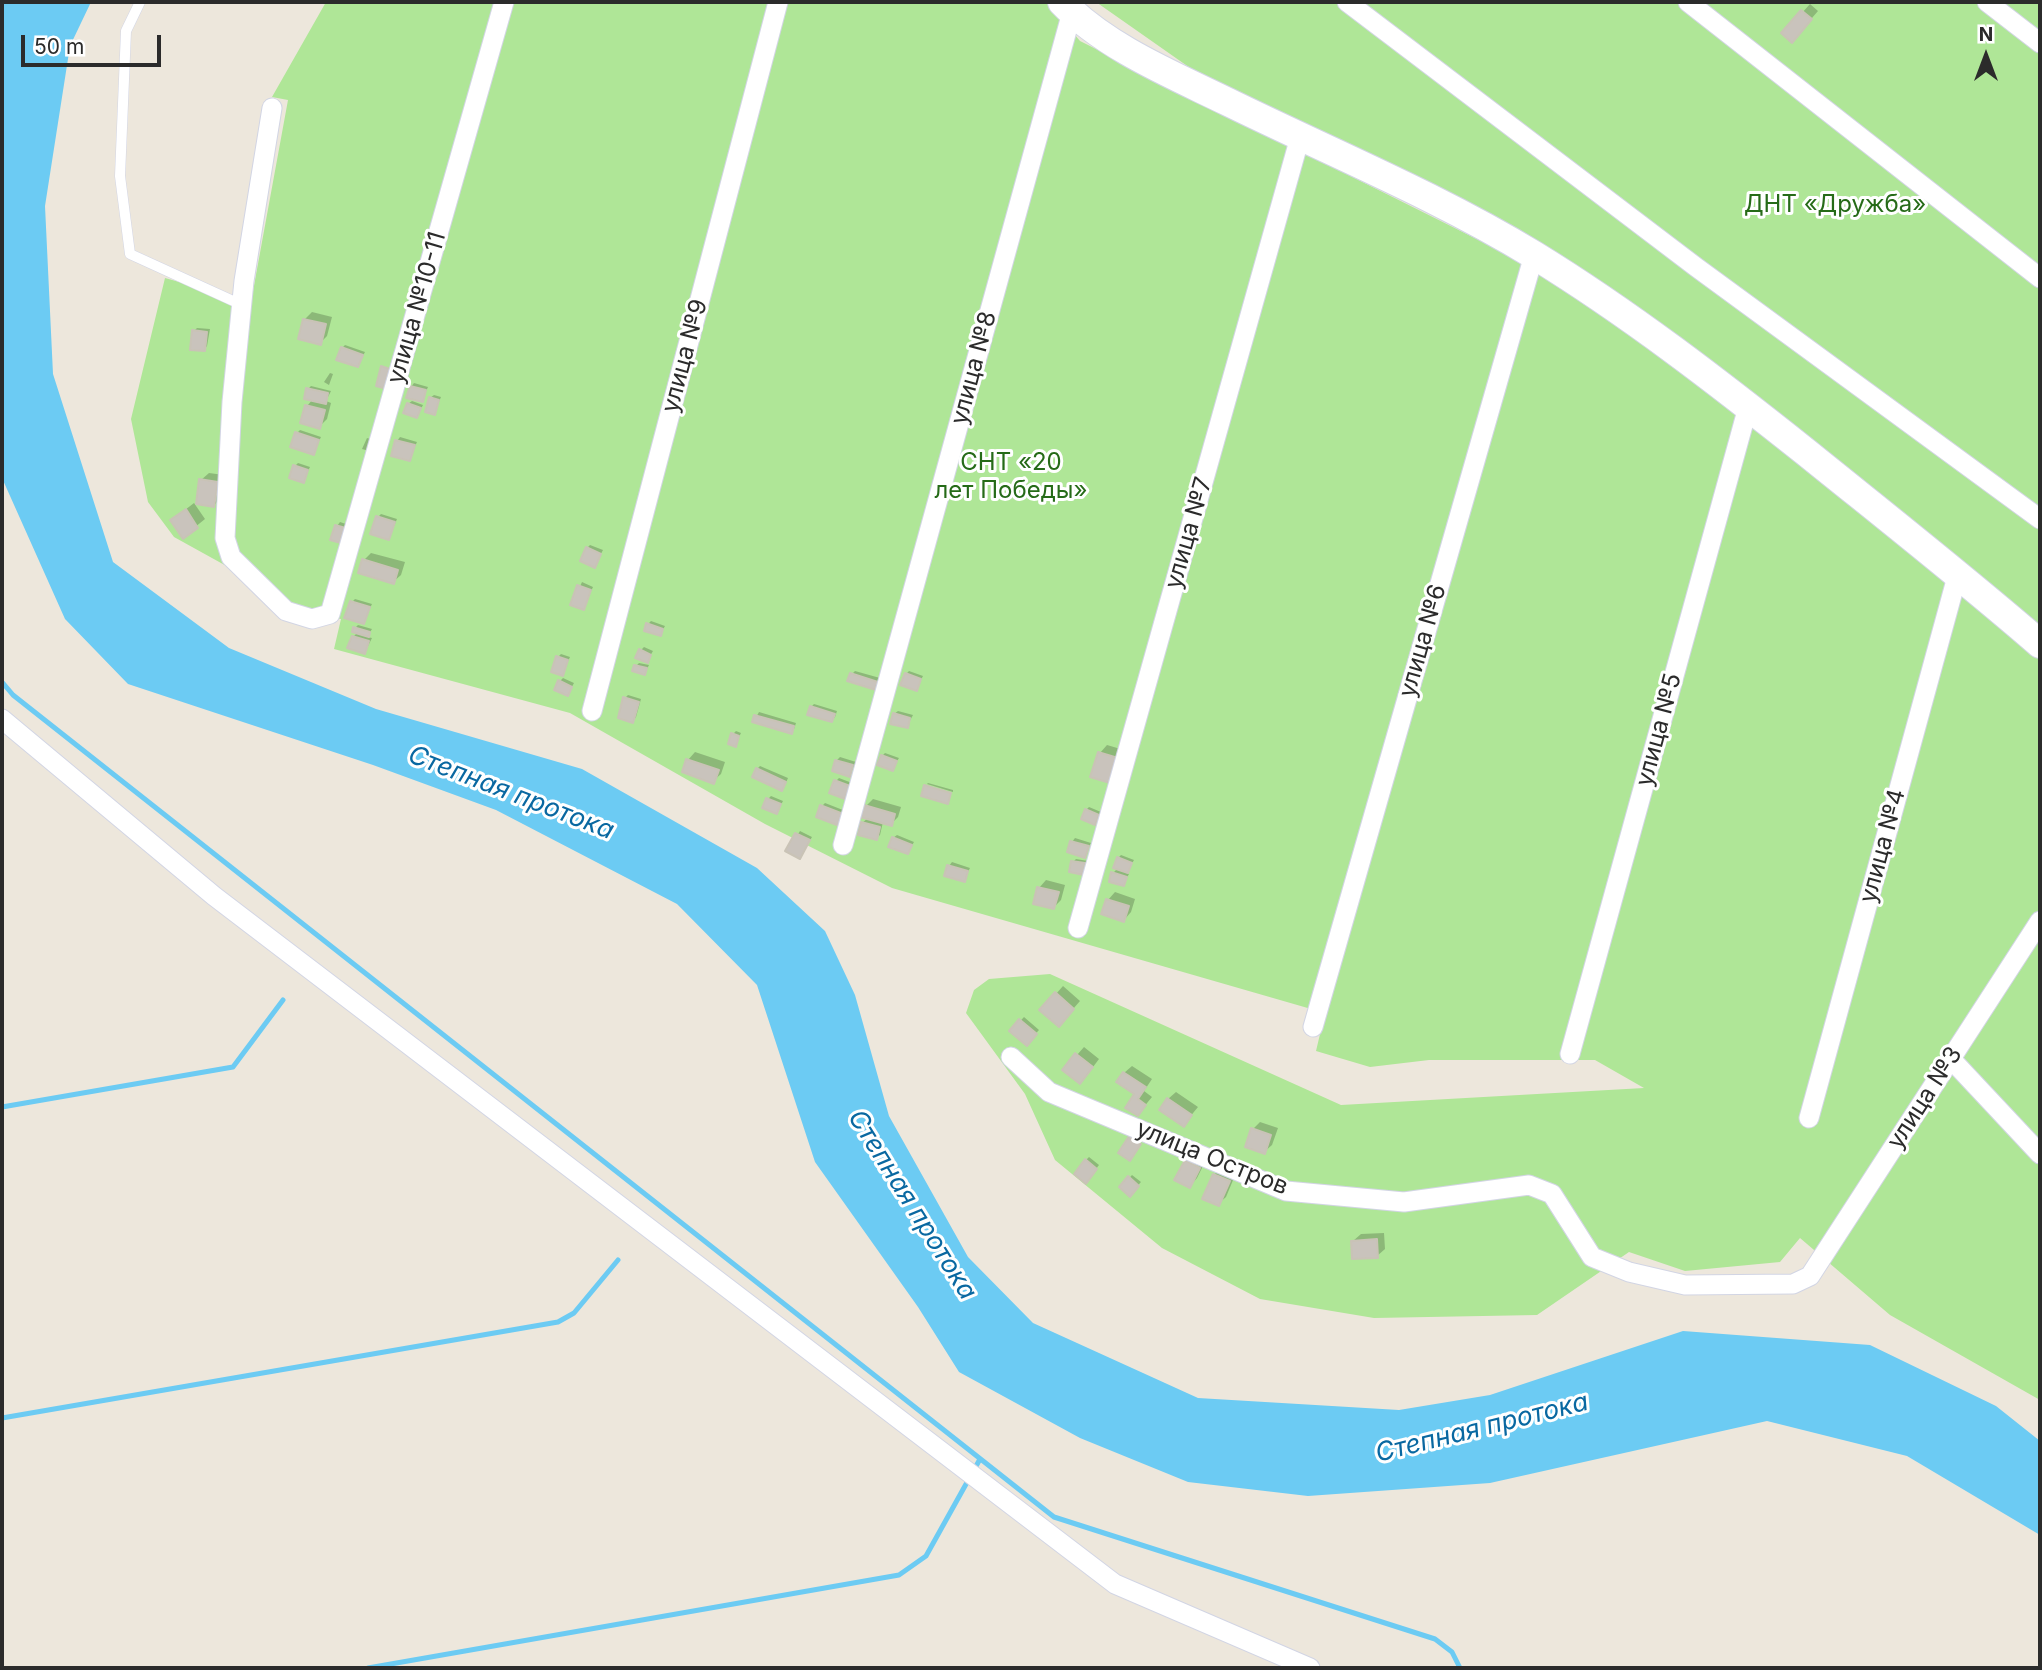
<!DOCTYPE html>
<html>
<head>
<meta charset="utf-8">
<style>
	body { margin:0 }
	#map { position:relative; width:2042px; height:1670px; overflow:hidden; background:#ede7dc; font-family:Inter,sans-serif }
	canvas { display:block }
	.frame { position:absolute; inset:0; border:4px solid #2b2b2b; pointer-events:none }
	.north { position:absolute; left:1951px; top:21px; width:70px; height:70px; -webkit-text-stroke:5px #fff; paint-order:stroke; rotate:0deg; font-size:19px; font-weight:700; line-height:28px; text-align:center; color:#2b2b2b }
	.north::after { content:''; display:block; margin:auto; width:24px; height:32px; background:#2b2b2b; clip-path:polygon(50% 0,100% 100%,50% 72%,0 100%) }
	.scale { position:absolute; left:21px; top:35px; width:140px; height:32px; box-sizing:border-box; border:4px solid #2b2b2b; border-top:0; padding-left:9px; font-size:21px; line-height:24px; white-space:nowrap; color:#2b2b2b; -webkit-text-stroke:5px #fff; paint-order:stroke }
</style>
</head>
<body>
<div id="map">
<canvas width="2042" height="1670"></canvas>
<div class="frame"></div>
<div class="north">N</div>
<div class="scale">50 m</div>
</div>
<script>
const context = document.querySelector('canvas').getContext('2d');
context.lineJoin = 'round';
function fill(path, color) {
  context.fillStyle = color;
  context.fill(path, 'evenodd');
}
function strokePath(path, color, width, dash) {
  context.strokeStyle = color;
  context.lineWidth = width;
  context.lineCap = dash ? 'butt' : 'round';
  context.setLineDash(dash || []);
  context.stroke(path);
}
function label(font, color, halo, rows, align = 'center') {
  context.font = font + ' Inter,sans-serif';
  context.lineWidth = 6;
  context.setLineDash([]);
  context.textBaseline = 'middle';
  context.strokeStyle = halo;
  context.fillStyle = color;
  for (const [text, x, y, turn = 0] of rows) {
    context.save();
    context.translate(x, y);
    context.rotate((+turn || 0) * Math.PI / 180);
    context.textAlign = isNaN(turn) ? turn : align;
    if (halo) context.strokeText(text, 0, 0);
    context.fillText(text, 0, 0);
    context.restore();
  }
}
const green = new Path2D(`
	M326,2H1047L1080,41L1575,288L1697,378L2040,654V1400L1890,1315L1800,1238L1780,1262L1685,1271L1629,1252L1537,1315L1374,1318L1260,1299L1162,1248L1055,1160L1025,1094L966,1013L974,990L989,979L1050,974L1341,1105L1644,1088L1595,1060H1429L1370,1067L1316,1051L1325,1013L892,888L765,824L570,713L334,649L341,619L315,615L174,537L148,502L131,419L165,278L251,302L288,100L272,97Z
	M1096,2H2040V633L1675,335L1193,70Z`);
const water = new Path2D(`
	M2,2H91L70,46L45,206L53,374L113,562L229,648L376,709L582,769L757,868L825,931L855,995L889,1116L968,1257L1033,1323L1198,1398L1399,1410L1490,1395L1683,1331L1870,1345L1996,1406L2040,1441V1535L1907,1456L1767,1421L1490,1483L1308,1496L1188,1482L1080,1438L959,1372L918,1307L815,1162L757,985L677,904L496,810L373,765L128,684L65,619L2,478Z`);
const shadow = new Path2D(`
	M1810,4L1818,11L1799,33H1784Z
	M312,312L332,317L327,336L320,343L305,319Z
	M197,328L210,329L207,346L204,350L194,331Z
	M345,345L365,352L358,365L342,348Z
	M330,373L333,374L329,385L324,382Z
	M414,383L428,387L422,400L411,387Z
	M311,386L331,391L326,401L331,403L327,419L319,427L307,406L313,399L308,389Z
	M434,395L441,397L434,413L430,398Z
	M412,401L423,405L417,416L408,404Z
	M300,430L321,437L313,453L297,433Z
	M400,437L417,442L409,459L397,441Z
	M367,438L379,442L373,452L362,449Z
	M298,463L310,467L303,481L295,466Z
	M209,473L224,475L221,498L214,505L201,480Z
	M194,503L205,519L184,536L172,520Z
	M381,514L397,519L389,538L378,517Z
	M340,522L355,527L351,540L337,526Z
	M590,545L603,550L595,565L587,548Z
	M371,553L405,562L401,575L393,582L364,560Z
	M582,582L593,587L583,608L572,604Z
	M355,599L372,604L363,622L352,602Z
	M651,621L665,626L660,635L648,624Z
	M358,625L372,629L367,637L372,638L365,652L353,637L358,632L355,628Z
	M644,647L653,651L647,661L641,650Z
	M561,654L570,657L562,674L558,657Z
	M639,663L649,665L645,673L636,666Z
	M855,671L880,678L878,685L852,674Z
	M909,671L923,676L916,689L906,674Z
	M563,678L574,683L568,694L560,681Z
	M628,695L641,699L636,717L633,721L625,698Z
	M814,704L837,711L835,717L832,720L811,707Z
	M898,711L913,715L907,726L894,714Z
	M759,712L796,723L794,729L791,732L754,721Z
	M736,731L741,733L735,745L733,734Z
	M1107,745L1124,750L1117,773L1100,753Z
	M695,752L725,762L721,774L713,781L684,771L688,760Z
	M885,753L899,758L892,769L882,756Z
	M840,757L856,762L850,775L837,760Z
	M760,766L788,778L785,785L782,789L757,769Z
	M839,778L852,783L845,797L836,781Z
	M928,783L953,790V792L927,784Z
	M771,796L783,801L777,812L768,799Z
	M873,799L901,807L898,817L891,824L883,822L880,835L876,838L862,823L868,818L866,806Z
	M825,803L848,812L844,822L822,806Z
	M1089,807L1101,812L1095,823L1086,810Z
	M800,831L812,837L802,854L788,850Z
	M897,835L914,842L908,852L893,838Z
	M1075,838L1091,843L1084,856L1072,842Z
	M1121,855L1134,860L1126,873L1129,874L1123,884L1113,873L1118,868V858Z
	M1076,859L1088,861L1086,869L1083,873L1073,862Z
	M952,862L970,868L964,880L949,866Z
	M1046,880L1065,885L1061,900L1054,907L1039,888Z
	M1115,892L1135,899L1131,912L1124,920L1108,900Z
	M1063,986L1080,1001L1066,1017L1056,994Z
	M1024,1017L1039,1030L1027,1043L1012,1030Z
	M1084,1047L1099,1059L1087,1075L1064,1070Z
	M1132,1066L1152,1079L1144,1091L1152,1097L1138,1114L1137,1094L1124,1073Z
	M1176,1092L1198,1107L1184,1124L1168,1099Z
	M1260,1122L1278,1128L1272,1145L1264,1152L1253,1129Z
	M1194,1154L1206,1160L1197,1178L1190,1186L1186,1161Z
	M1089,1157L1099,1165L1089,1178L1086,1160Z
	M1222,1167L1236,1173L1226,1197L1218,1204L1214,1175Z
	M1132,1175L1141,1182L1130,1194L1121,1187Z
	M1384,1233L1385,1249L1377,1256L1353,1241L1361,1234Z`);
const stream = new Path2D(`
	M2,682L13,695L1054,1517L1435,1639L1452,1652L1460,1668
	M2,1107L233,1067L283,1000
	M2,1418L558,1322L574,1313L618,1260
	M368,1668L899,1575L926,1556L980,1459`);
const building = new Path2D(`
	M1801,10L1812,19L1792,43L1781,33Z
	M303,319L326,324L321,345L298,339Z
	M192,330L207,332L205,351L190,350Z
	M341,347L363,355L358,367L336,360Z
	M381,366L396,371L391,390L376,386Z
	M410,386L426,390L423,402L406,398Z
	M306,388L328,393L326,404L304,399Z
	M429,397L439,400L435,415L425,412Z
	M407,403L421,408L417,418L403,413Z
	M305,405L325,410L320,429L300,423Z
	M295,432L319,440L314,455L290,447Z
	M395,440L415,445L410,461L391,456Z
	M293,465L308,470L304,483L289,478Z
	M199,479L218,482L214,507L196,504Z
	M186,509L198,528L183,539L170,520Z
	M376,516L395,522L389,540L370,534Z
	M335,525L353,530L348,545L330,540Z
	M586,547L601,554L595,568L580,561Z
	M362,559L398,570L394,584L358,573Z
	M577,585L591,590L584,610L570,605Z
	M350,601L370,607L364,624L344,618Z
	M646,623L663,629L661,636L644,631Z
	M353,627L370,632L369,637L352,632Z
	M352,636L369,641L365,654L347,648Z
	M639,649L651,655L648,663L635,658Z
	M556,656L568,660L563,676L551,672Z
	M634,665L647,668L645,675L632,671Z
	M850,673L878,682L876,690L847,681Z
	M905,673L921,679L917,691L900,685Z
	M558,680L572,687L568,696L554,690Z
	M623,697L639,702L633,723L618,718Z
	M810,706L835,714L832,722L807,715Z
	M893,713L910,718L908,728L890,724Z
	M754,715L794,726L792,734L752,722Z
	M731,733L739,736L736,747L728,744Z
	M1098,752L1118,758L1110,783L1090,777Z
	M881,755L897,761L893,771L877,765Z
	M686,759L719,770L714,784L682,772Z
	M835,760L853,765L850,777L832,771Z
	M756,768L786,782L782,791L752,777Z
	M834,780L850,786L845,799L829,793Z
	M924,785L951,793L948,804L921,796Z
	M766,798L781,804L777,814L762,808Z
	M820,805L846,815L842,827L816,817Z
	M864,805L895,814L892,826L860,817Z
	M1085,809L1099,815L1095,825L1081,819Z
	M861,822L880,827L877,840L858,835Z
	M795,833L810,840L800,859L785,851Z
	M892,837L912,845L908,854L888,847Z
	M1070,841L1089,846L1085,858L1067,852Z
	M1117,857L1132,863L1128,873L1113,868Z
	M1071,861L1085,863L1084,875L1069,872Z
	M947,865L968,871L965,882L944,876Z
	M1111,872L1127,877L1124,886L1109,882Z
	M1037,887L1059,892L1054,909L1033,904Z
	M1106,899L1129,906L1124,922L1101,914Z
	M1055,992L1074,1009L1059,1027L1039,1010Z
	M1019,1019L1037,1034L1027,1046L1009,1031Z
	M1075,1053L1093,1067L1080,1084L1062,1070Z
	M1123,1072L1146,1087L1138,1099L1146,1105L1138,1116L1125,1108L1134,1094L1116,1082Z
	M1167,1098L1192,1115L1184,1127L1159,1110Z
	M1251,1128L1271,1135L1265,1154L1245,1147Z
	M1129,1136L1141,1144L1130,1161L1118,1153Z
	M1085,1159L1097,1169L1086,1184L1074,1174Z
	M1185,1160L1200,1168L1190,1188L1174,1180Z
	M1213,1174L1230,1181L1219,1206L1202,1199Z
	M1128,1176L1139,1186L1130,1197L1119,1187Z
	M1377,1239L1378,1258L1352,1259L1351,1241Z`);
const lane = new Path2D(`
	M140,2L126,31L120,176L130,254L242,305`);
const street = new Path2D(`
	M1347,2L1696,267L2040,519
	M1688,2L2040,278
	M1987,2L2040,43
	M272,108L244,281L232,402L225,538L231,557L286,611L312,619L330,614L504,2
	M592,711L778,2
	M2,719L214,896L1115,1584L1310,1668
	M843,845L1072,12
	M1078,928L1300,137
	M1313,1027L1534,255
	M1570,1054L1748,407
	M1011,1057L1049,1092L1286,1191L1404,1202L1529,1185L1552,1194L1592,1257L1629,1272L1685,1285L1793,1284L1810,1276L2040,921
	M1951,1059L2040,1154
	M1809,1118L1958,573`);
const secondary = new Path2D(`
	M1062,2C1105,47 1173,75 1228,102C1330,152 1437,196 1534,255C1630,314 1719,383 1807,453C1885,516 1964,578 2040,644`);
const parkNames = [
	["ДНТ «Дружба»",1835,205],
	["СНТ «20",1011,463],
	["лет Победы»",1011,491]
];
const streetNames = [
	["улица №10-11",417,308,-74],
	["улица №9",685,356,-75],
	["улица №8",974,368,-75],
	["улица №7",1189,533,-74],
	["улица №6",1423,641,-74],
	["улица №5",1659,730,-75],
	["улица №4",1883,846,-75],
	["улица №3",1925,1098,-57],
	["улица Остров",1212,1158,22]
];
const waterNames = [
	["Степная протока",511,793,21],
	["Степная протока",912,1205,58],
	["Степная протока",1482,1428,-14]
];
fill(green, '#afe697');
fill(water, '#6ccbf3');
fill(shadow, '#0003');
strokePath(stream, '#6ccbf3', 5);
fill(building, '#c9c3bc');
strokePath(building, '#c9c3b6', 2);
strokePath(lane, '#d2d5e4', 11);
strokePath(street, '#d2d5e4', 21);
strokePath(secondary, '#d2d5e4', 30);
strokePath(lane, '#fff', 10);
strokePath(street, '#fff', 19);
strokePath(secondary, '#fff', 28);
label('24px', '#266b18', '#fff', parkNames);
label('24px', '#2b2b2b', '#fff', streetNames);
label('italic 26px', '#0968a1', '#fff', waterNames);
</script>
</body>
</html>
